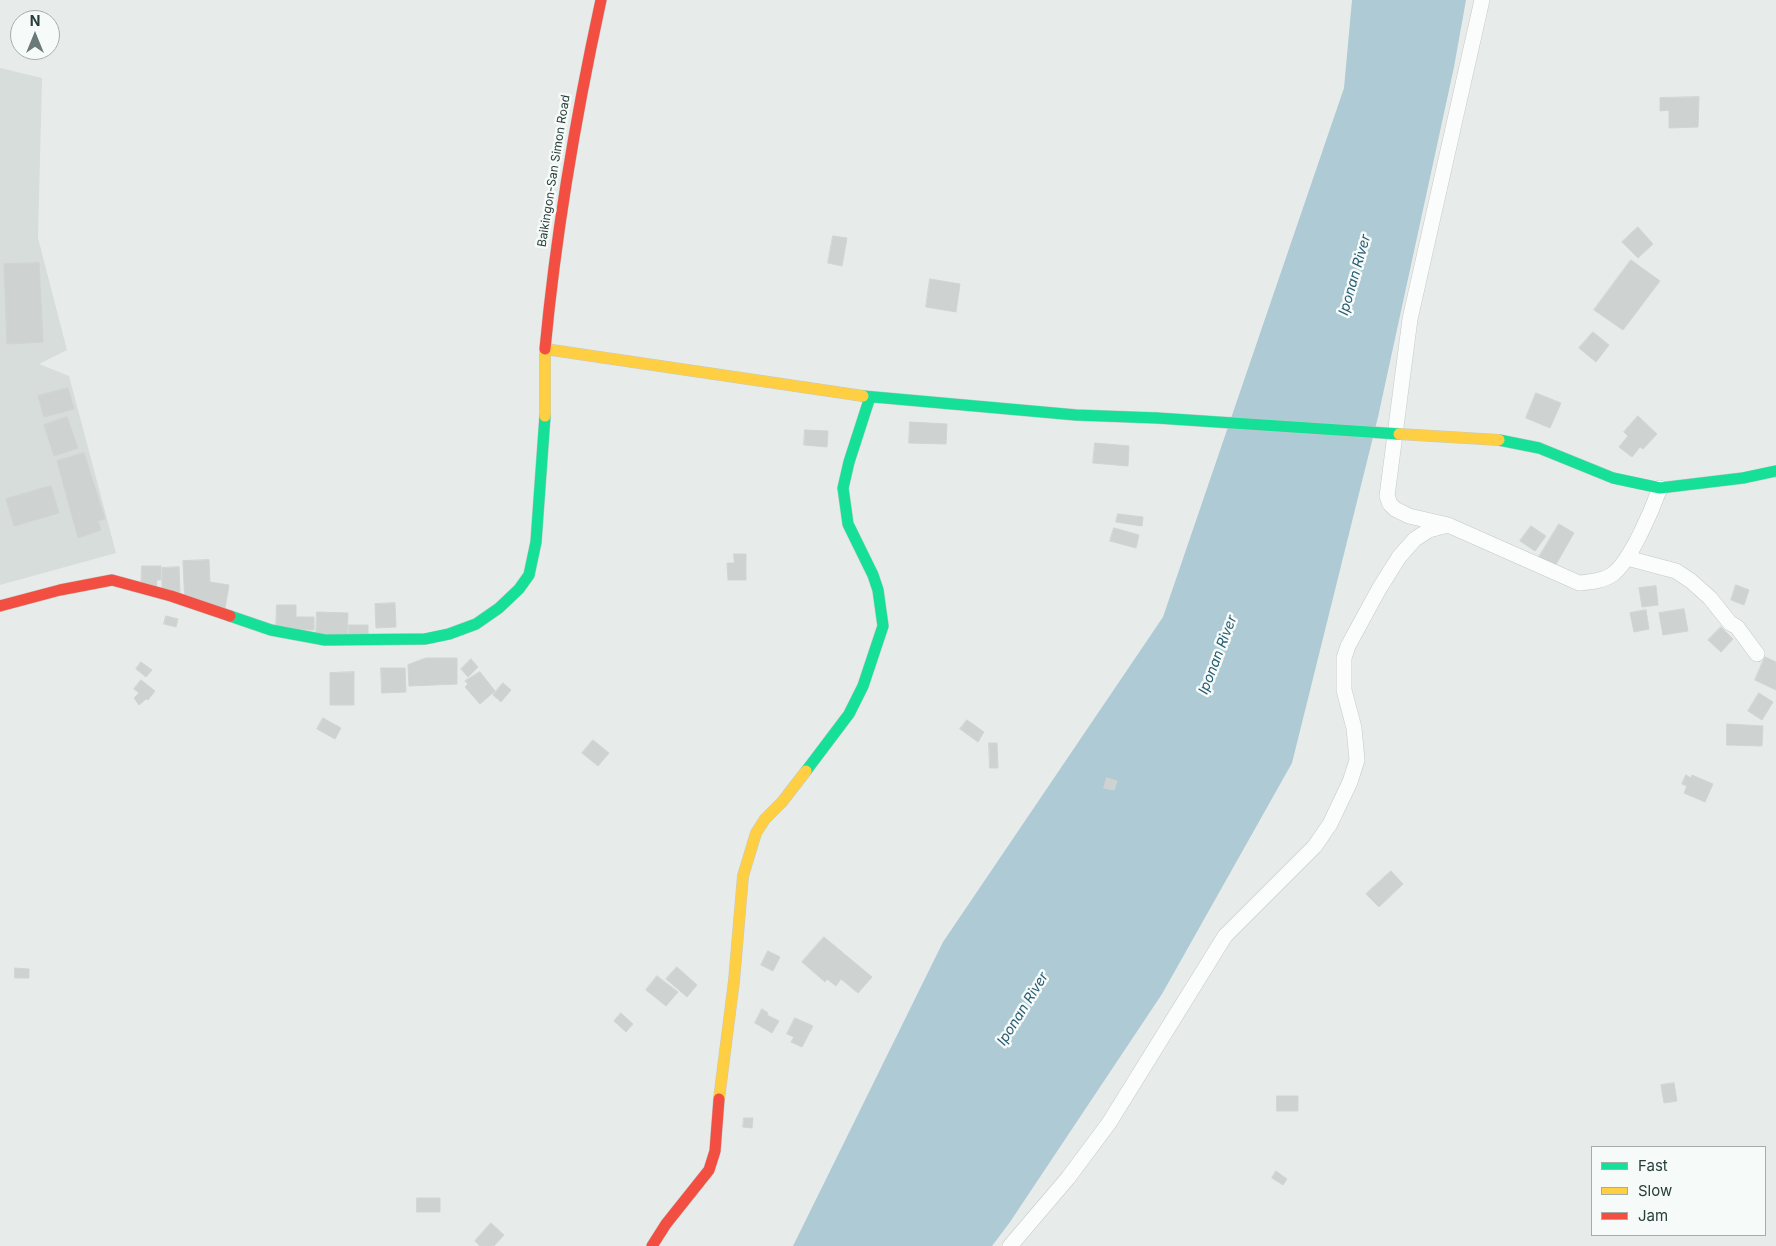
<!DOCTYPE html>
<html>
<head>
<meta charset="utf-8">
<style>
	body { margin:0 }
	#map { position:relative; width:1776px; height:1246px; overflow:hidden; background:#e7ecea; font-family:Inter,sans-serif }
	canvas { display:block }
	.legend { position:absolute; left:1591px; top:1146px; width:175px; height:90px; box-sizing:border-box; background:#f6faf8; border:1px solid #a3aeac; margin:0; padding:6px 9px; list-style:none; font-size:15px; color:#273d3a }
	.legend li { display:flex; align-items:center; gap:10px; height:25px }
	.legend b { width:25px; border:1px solid #a3aeac }
	.north { position:absolute; left:10px; top:10px; width:50px; height:50px; box-sizing:border-box; background:#f6faf8; border:1px solid #a3aeac; border-radius:50%; rotate:0deg; font-size:14px; font-weight:700; line-height:20px; text-align:center; color:#273d3a }
	.north::after { content:''; display:block; margin:auto; width:18px; height:22px; background:#6a7a78; clip-path:polygon(50% 0,100% 100%,50% 72%,0 100%) }
</style>
</head>
<body>
<div id="map">
<canvas width="1776" height="1246"></canvas>
<ul class="legend">
<li><b style="height:6px;background:#16e098"></b>Fast</li>
<li><b style="height:6px;background:#ffcf43"></b>Slow</li>
<li><b style="height:6px;background:#f24e42"></b>Jam</li>
</ul>
<div class="north">N</div>
</div>
<script>
const context = document.querySelector('canvas').getContext('2d');
context.lineJoin = 'round';
function fill(path, color) {
  context.fillStyle = color;
  context.fill(path, 'evenodd');
}
function strokePath(path, color, width, dash) {
  context.strokeStyle = color;
  context.lineWidth = width;
  context.lineCap = dash ? 'butt' : 'round';
  context.setLineDash(dash || []);
  context.stroke(path);
}
function label(font, color, halo, rows, align = 'center') {
  context.font = font + ' Inter,sans-serif';
  context.lineWidth = 5;
  context.setLineDash([]);
  context.textBaseline = 'middle';
  context.strokeStyle = halo;
  context.fillStyle = color;
  for (const [text, x, y, turn = 0] of rows) {
    context.save();
    context.translate(x, y);
    context.rotate((+turn || 0) * Math.PI / 180);
    context.textAlign = isNaN(turn) ? turn : align;
    if (halo) context.strokeText(text, 0, 0);
    context.fillText(text, 0, 0);
    context.restore();
  }
}
const built = new Path2D(`
	M0,68L42,78L38,238L67,350L39,364L69,376L116,553L0,585Z`);
const water = new Path2D(`
	M1352,0H1466L1454,67L1378,417L1292,763L1162,994L1010,1222L992,1246H793L943,942L1163,617L1344,88Z`);
const building = new Path2D(`
	M1699,97L1698,127L1669,128V110L1660,111V98Z
	M1638,227L1653,244L1638,258L1622,242Z
	M833,236L847,238L842,266L828,263Z
	M1631,260L1660,281L1623,330L1594,310Z
	M39,263L43,342L7,344L4,264Z
	M930,279L960,284L956,312L926,307Z
	M1593,332L1609,345L1596,362L1579,348Z
	M68,388L74,409L44,417L38,396Z
	M1536,393L1561,403L1550,428L1526,418Z
	M1638,416L1657,434L1643,449L1640,447L1632,457L1619,447L1628,436L1624,432Z
	M67,417L78,448L54,456L44,425Z
	M910,422L947,424L946,444L909,443Z
	M805,430L828,431L827,447L804,445Z
	M1095,443L1129,446L1128,466L1093,463Z
	M84,453L105,519L98,521L101,530L78,538L57,461Z
	M51,486L59,513L14,526L6,499Z
	M1118,514L1143,517L1142,526L1116,522Z
	M1559,524L1574,533L1555,566L1539,557Z
	M1531,526L1546,536L1535,551L1520,541Z
	M1114,528L1139,535L1136,548L1110,541Z
	M734,554H746V580H728L727,563H734Z
	M209,560L210,582L229,585L224,614L185,606L183,561Z
	M142,566H161V580H157L156,591L141,590Z
	M179,567L180,595H162V568Z
	M1736,585L1749,590L1744,605L1731,600Z
	M1656,586L1658,605L1642,607L1639,588Z
	M395,603L396,627L376,628L375,604Z
	M277,605H296V617H314V630L276,629Z
	M1684,609L1688,631L1663,635L1659,613Z
	M1646,610L1649,629L1634,632L1630,613Z
	M317,612L348,613L347,638L316,636Z
	M166,616L178,619L176,627L164,624Z
	M349,625H368V642L349,643Z
	M1721,627L1733,639L1721,652L1708,640Z
	M1765,657L1776,662V690L1755,680Z
	M426,658H457V684L409,686L408,665Z
	M471,659L478,667L468,677L461,669Z
	M141,662L152,670L146,677L136,669Z
	M381,668H405L406,692L382,693Z
	M354,672V705H330V673Z
	M480,672L495,691L480,704L465,687L468,684L465,681Z
	M141,680L155,691L148,700L146,699L139,705L134,698L139,693L134,689Z
	M503,683L511,690L501,702L493,695Z
	M1759,693L1773,702L1762,720L1748,711Z
	M323,718L341,728L335,739L317,729Z
	M967,720L984,732L978,742L960,729Z
	M1727,724L1763,726L1762,746L1727,745Z
	M593,740L609,753L598,766L582,753Z
	M989,743H997L998,768H990Z
	M1686,775L1691,778L1692,775L1713,784L1705,802L1684,793L1687,786L1682,784Z
	M1107,778L1117,781L1114,790L1104,788Z
	M1391,871L1403,884L1379,907L1366,894Z
	M824,937L872,977L858,993L841,979L836,986L827,979L825,982L802,962Z
	M768,951L780,957L773,971L761,965Z
	M677,967L697,985L687,997L666,979Z
	M15,968L29,969V978H15Z
	M657,976L678,992L666,1006L646,990Z
	M762,1009L768,1013L767,1015L779,1021L772,1033L755,1023Z
	M621,1013L633,1024L626,1032L614,1021Z
	M795,1018L813,1026L802,1047L791,1042L794,1037L787,1034Z
	M1674,1083L1677,1101L1664,1103L1661,1085Z
	M1277,1096H1298V1111H1277Z
	M744,1118H753L752,1128L743,1127Z
	M1276,1171L1287,1179L1283,1185L1272,1178Z
	M417,1198H440V1212H417Z
	M491,1223L504,1235L494,1246H480L475,1241Z`);
const street = new Path2D(`
	M1482,0L1410,319L1387,496L1390,504L1395,509L1409,516L1448,525L1579,583C1590,582 1603,581 1613,574C1631,560 1652,510 1660,488
	M1627,558L1676,571L1691,581L1710,598L1730,623L1737,627L1757,654
	M1010,1246L1068,1178L1109,1123L1225,936L1315,846L1330,824L1350,782L1357,760L1354,728L1344,690V658L1348,646L1379,589L1399,557L1415,539L1429,530L1448,525`);
const fast = new Path2D(`
	M863,396L1076,415L1157,418
	M1499,440L1539,448L1613,478L1660,488L1743,478L1776,471
	M230,616L271,630L325,640L425,639L449,634L476,624L499,608L519,589L529,575L536,542L545,416
	M806,771L849,714L863,686L883,626L878,590L873,575L848,524L843,488L849,462L870,397`);
const slow = new Path2D(`
	M545,416V349L863,396
	M719,1099L734,981L743,876L756,833L765,819L782,802L806,771`);
const jam = new Path2D(`
	M545,349C556,231 576,115 601,0
	M0,606L60,590L112,580L171,596L230,616
	M652,1246L666,1224L709,1170L715,1151L719,1099`);
const fastBridge = new Path2D(`
	M1157,418L1399,434`);
const slowBridge = new Path2D(`
	M1399,434L1499,440`);
const streetNames = [
	["Baikingon-San Simon Road",554,171,-81]
];
const waterNames = [
	["Iponan River",1355,275,-74],
	["Iponan River",1218,655,-69],
	["Iponan River",1023,1009,-58]
];
fill(built, '#d6ddda');
fill(water, '#aecad4');
fill(building, '#ced3d1');
strokePath(building, '#d0d5d3', 1);
strokePath(street, '#c4c9c7', 16);
strokePath(fast, '#c4cac8', 12);
strokePath(slow, '#c4cac8', 12);
strokePath(jam, '#c4cac8', 12);
strokePath(street, '#fbfcfc', 15);
strokePath(fast, '#16e098', 11);
strokePath(slow, '#ffcf43', 11);
strokePath(jam, '#f24e42', 11);
strokePath(fastBridge, '#c4cac8', 12, []);
strokePath(slowBridge, '#c4cac8', 12, []);
strokePath(fastBridge, '#16e098', 11);
strokePath(slowBridge, '#ffcf43', 11);
label('12px', '#273d3a', '#f6faf8', streetNames);
label('italic 14px', '#275d73', '#f6faf8', waterNames);
</script>
</body>
</html>
